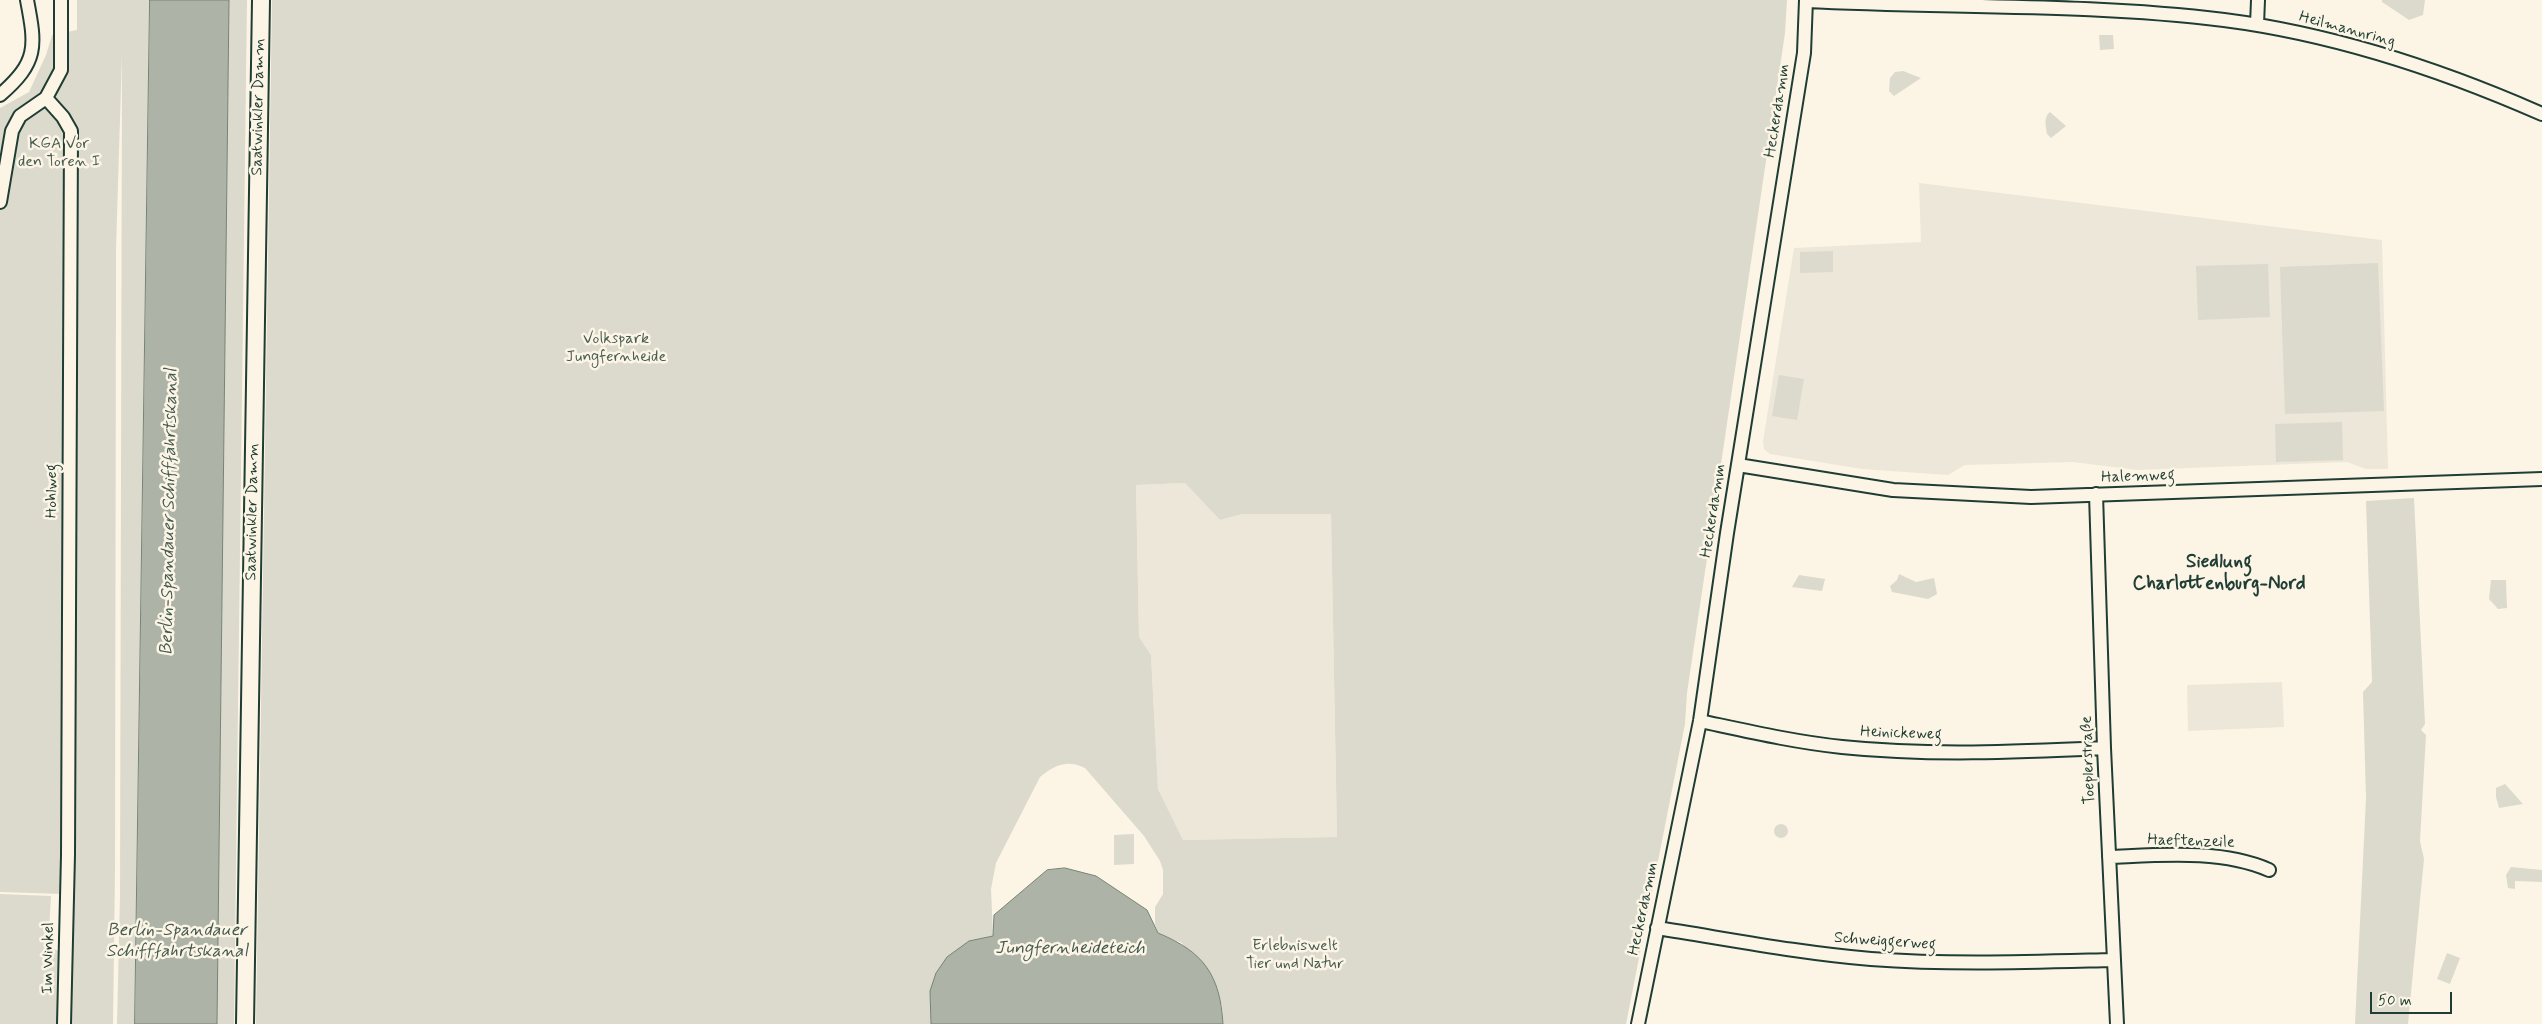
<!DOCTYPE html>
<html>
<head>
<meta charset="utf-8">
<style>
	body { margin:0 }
	#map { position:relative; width:2542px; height:1024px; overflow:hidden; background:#fcf5e5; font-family:Mynerve,sans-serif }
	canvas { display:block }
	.scale { position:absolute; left:2370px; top:992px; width:82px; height:22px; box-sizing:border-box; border:2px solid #1f3d34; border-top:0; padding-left:6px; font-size:15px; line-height:18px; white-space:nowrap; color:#1f3d34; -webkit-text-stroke:4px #fcf5e5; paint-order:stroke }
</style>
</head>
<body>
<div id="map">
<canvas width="2542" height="1024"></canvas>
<div class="scale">50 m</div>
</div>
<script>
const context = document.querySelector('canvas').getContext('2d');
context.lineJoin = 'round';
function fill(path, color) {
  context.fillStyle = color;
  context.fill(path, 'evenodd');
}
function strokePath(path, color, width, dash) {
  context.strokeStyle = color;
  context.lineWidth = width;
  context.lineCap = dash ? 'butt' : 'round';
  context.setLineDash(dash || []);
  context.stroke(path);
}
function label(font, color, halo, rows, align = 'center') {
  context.font = font + ' Mynerve,sans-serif';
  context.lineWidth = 5;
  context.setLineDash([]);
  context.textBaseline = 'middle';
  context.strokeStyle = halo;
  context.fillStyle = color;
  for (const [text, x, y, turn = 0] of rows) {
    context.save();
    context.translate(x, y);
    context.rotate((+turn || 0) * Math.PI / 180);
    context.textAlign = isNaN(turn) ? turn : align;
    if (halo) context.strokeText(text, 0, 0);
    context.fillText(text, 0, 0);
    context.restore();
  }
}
const built = new Path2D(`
	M1919,183L2382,240L2388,469H2366L2347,462L2137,470L2073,462L1965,465L1948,475L1862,469L1770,454L1764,449L1763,441L1794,248L1921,242Z
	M1185,483L1220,520L1243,514H1331L1337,837L1183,840L1158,789L1151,655L1139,637L1136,485Z
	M2282,682L2284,727L2188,731L2187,685Z`);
const green = new Path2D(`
	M77,0H150L135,1024H117L120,895L122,54L116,250L115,870L113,1024H60L62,894L0,892V108L29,92L46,55L52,35L77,30Z
	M229,0H247L234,1024H217Z
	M272,0H1787L1785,33L1687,693L1685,724L1626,1024H1223L1222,1006L1182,943L1158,933L1155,924V907L1163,894V870L1160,861L1144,836L1085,768C1068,759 1054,765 1040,777L996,863L991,889L993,936L969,941L930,991L931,1024H256ZM1185,483L1220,520L1243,514H1331L1337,837L1183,840L1158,789L1151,655L1139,637L1136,485Z
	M2382,0H2425L2423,15L2409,20L2382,2Z
	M2099,35H2113L2114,49L2100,50Z
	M1903,71L1921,78L1894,96L1889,91L1890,78L1895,72Z
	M2050,112L2066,126L2051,138L2047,134C2046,127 2043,117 2050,112Z
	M1833,251V272L1800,273V252Z
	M2378,263L2384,411L2285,414L2280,267Z
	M2268,264L2270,317L2198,320L2196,266Z
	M1779,375L1804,379L1797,420L1772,416Z
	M2342,422L2343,460L2276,462L2275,424Z
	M2414,498L2425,724L2421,730L2426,735L2420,841L2424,859L2408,1024H2355L2366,798L2363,692L2372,682L2366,501Z
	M1899,574L1916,582L1934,578L1937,594L1928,599L1892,592L1890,586L1897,580Z
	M1799,575L1825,579L1822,591L1792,587Z
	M2491,580H2506L2507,608L2498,609L2489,599Z
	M2505,784L2523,804L2499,808L2496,797V788Z
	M1774 831a7 7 0 1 1 14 0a7 7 0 1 1-14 0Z
	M1134,834V864L1114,865V835Z
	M2511,867L2542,870V882L2515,881V889L2508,888L2506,875Z
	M0,894L51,896L48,947L59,951L58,1024H0Z
	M2447,953L2460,958L2450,984L2437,979Z`);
const water = new Path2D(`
	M150,0H229L217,1024H135Z
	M1065,868L1096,876L1147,910L1158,933C1204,952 1220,975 1223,1024H931L930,991L936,973L947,957L969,941L993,936L994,915L1047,870Z`);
const minor = new Path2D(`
	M1806,1C1944,8 2087,3 2224,20C2333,34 2442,70 2542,114
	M2257,25L2258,0
	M0,95C38,62 36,47 27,0
	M46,98L63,117L71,131L68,855L64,1024
	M0,202L12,131L20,116L46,98L61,70V0
	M1738,465L1893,490L2031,497L2542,479
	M2096,494L2104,748L2117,1024
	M1700,721C1747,731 1794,742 1842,747C1929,756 2017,752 2104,748
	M2109,857C2160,855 2221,849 2269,870
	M1657,928C1728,939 1799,953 1871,959C1951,965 2032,962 2113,960
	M1638,1024L1700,721L1727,533L1804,53L1806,0`);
const major = new Path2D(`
	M245,1024L261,0`);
const streetNames = [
	["Heilmannring",2347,30,15],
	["Saatwinkler Damm",259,107,-89],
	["Heckerdamm",1778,111,-81],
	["Halemweg",2138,477,-2],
	["Hohlweg",53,491,-90],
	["Heckerdamm",1714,511,-81],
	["Saatwinkler Damm",253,512,-89],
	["Heinickeweg",1901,734,2],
	["Toeplerstraße",2089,760,-92],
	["Haeftenzeile",2191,842,2],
	["Heckerdamm",1644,909,-78],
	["Schweiggerweg",1885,942,4],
	["Im Winkel",49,958,-89]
];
const parkNames = [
	["KGA Vor",59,145],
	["den Toren I",59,163],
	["Volkspark",616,340],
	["Jungfernheide",616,358],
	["Erlebniswelt",1295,947],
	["Tier und Natur",1295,965]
];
const waterNames = [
	["Berlin-Spandauer Schifffahrtskanal",170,512,-89],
	["Berlin-Spandauer",177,931],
	["Schifffahrtskanal",177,952],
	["Jungfernheideteich",1070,949]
];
const quarterNames = [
	["Siedlung",2219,563],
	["Charlottenburg-Nord",2219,585]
];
fill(built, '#ece7d8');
fill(green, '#dcdacc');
fill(water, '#aeb3a7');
strokePath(water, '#758479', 1);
strokePath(minor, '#1f3d34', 16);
strokePath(major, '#1f3d34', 20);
strokePath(minor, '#fcf5e5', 12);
strokePath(major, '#fcf5e5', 16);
label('16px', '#1f3d34', '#fcf5e5', streetNames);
label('16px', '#455c52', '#fcf5e5', parkNames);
label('italic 18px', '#435a51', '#fcf5e5', waterNames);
label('bold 19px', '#1f3d34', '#fcf5e5', quarterNames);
</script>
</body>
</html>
